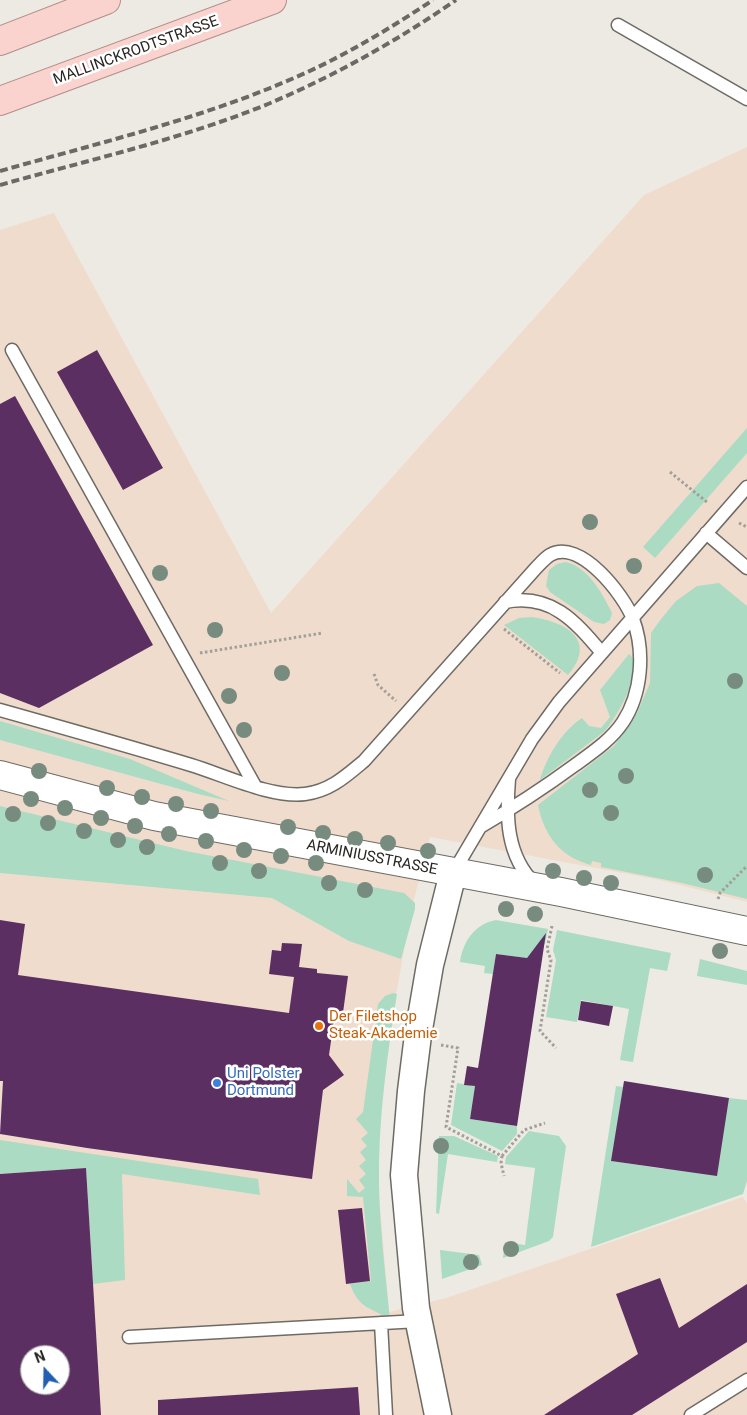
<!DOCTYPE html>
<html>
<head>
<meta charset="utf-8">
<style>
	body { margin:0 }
	#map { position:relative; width:747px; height:1415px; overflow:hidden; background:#edeae3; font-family:Roboto,sans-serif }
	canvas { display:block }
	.north { position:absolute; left:20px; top:1345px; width:50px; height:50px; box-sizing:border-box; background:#fff; border:1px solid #a9a9a7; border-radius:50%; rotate:339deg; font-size:14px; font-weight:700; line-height:20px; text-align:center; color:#282724 }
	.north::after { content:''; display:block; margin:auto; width:18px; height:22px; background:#235fb0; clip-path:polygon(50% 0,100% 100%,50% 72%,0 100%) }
</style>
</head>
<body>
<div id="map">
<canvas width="747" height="1415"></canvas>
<div class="north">N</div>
</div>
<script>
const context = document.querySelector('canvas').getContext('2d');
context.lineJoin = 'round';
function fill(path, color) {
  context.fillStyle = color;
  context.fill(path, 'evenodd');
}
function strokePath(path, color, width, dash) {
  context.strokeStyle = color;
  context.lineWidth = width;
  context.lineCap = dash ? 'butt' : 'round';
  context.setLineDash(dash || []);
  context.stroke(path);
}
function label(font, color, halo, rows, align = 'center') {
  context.font = font + ' Roboto,sans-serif';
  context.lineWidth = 5;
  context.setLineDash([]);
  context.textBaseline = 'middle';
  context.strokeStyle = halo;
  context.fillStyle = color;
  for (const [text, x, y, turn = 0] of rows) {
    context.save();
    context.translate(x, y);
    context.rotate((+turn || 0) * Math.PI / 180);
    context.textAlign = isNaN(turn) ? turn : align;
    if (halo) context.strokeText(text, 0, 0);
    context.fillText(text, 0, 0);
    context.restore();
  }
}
const industrial = new Path2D(`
	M747,147V902L660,880L430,837L412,907L389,1033L378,1107V1184L389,1312L446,1298L743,1197L747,1203V1415H0V230L54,213L271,613L644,195ZM30,1355H60V1385H30Z`);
const green = new Path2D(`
	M747,428V453L655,558L643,547Z
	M566,562C588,567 603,594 612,613L610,620L604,624L594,622L550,592L546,586L549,570L557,564Z
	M719,583L747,606V899L682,883L601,867V863L592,861L591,865C560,857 544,835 538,805L614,746L637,713L650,683L651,633L661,619L676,601L697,586Z
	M532,617C566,622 598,640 568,675L504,625L519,618Z
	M629,654C647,667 616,718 605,731L540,780C546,758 562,731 582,718L589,726L601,728L610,717L600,690Z
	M0,721L130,759L229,801L198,794L0,740Z
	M0,806L186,851L404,893L415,903V909L401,959L349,941L272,898L0,873Z
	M496,920L548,929L545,944L534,949L527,958L496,954L493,974L484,973L485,966L460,962C463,941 475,924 496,920Z
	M557,930L671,953L667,971L650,968L633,1062L620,1060L629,1009L581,1000L577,1022L546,1017L556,960L553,950Z
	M700,959L747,971V985L697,976Z
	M393,993L397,994C388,1050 380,1107 379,1164C378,1216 385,1268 390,1320C372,1307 359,1310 350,1284L371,1281L363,1197L347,1196V1179L359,1193L365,1188L359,1180L366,1174L359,1166L366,1160L360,1152L367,1146L361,1139L368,1133L356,1119L363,1112L378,1004L385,996Z
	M457,1083L475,1086L470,1119L517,1126V1134L502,1151L451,1125Z
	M616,1086L623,1087L612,1161L664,1169L729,1098L747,1100V1181L743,1194L591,1247Z
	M529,1131L559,1136L566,1146L553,1237L549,1241L503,1258L505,1242L525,1245L535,1168L505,1164L506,1157Z
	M439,1136H454L498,1156L497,1162L448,1154L439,1214L436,1213Z
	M0,1140L258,1179L260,1195L122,1174L125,1280L93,1284L86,1168L0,1174Z
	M440,1250L479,1255L482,1265L442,1279Z`);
const building = new Path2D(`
	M97,350L163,468L123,490L57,372Z
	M15,396L153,645L39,708L0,693V404Z
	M0,920L25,924L18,975L289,1013L294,977L269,974L272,950L281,951L282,943L302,944L299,967L317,969V973L348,976L342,1020H334L329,1055L344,1075L323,1090L312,1179L87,1148L0,1134L3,1081H0Z
	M546,933L517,1126L470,1119L475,1086L464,1085L467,1066L478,1068L496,954L527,958Z
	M581,1001L613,1006L609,1026L578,1020Z
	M624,1081L729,1098L717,1176L611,1161Z
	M86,1168L101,1415H0V1174ZM30,1355H60V1385H30Z
	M362,1208L370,1281L346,1284L338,1210Z
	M660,1278L679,1328L747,1284V1342L632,1415H544L638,1354L616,1294Z
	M358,1387L360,1415H158V1400Z`);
const path = new Path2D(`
	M670,472L708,503
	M739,523L747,527
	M504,629L560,673
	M200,653L323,633
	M374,674L378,685L396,701
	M718,899L720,893L747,866
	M552,926L547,949L551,960L540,1031L556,1048
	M441,1045L458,1048L446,1127L502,1156L501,1163L504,1176
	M502,1156L524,1130L545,1123`);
const service = new Path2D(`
	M618,25L747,99
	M12,350L255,786
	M706,533L747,568
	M505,602C551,593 575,621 602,653
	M0,710C64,728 128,746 191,765C224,775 271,798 305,794C330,791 346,776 364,761L536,568C540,564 545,558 550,555C580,538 624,595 633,619C645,651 642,693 623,722C611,740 593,752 575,765C545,787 513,808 480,827
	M509,779C506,816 506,856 535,884
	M453,873L532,739L559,702L747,487
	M381,1323L386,1415
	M129,1337L419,1321
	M691,1415L747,1380`);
const minor = new Path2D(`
	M438,1415L416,1308L404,1175L411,1091L418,1035L430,965L453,873`);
const tertiary = new Path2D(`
	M0,775L154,816L561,892L747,931`);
const trunk = new Path2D(`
	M0,41L106,0
	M0,101L272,0`);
const rail = new Path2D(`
	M0,171C99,143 200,119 294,78C343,57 389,29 433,0
	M0,185C89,160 182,139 268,104C334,76 397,41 456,0`);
const trees = [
	[590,522],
	[634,566],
	[160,573],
	[215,630],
	[282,673],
	[735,681],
	[229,696],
	[244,730],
	[39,771],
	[626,776],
	[107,788],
	[590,790],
	[142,797],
	[31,799],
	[176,804],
	[65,808],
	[211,811],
	[611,813],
	[13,814],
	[101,818],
	[48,823],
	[135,826],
	[288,827],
	[84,831],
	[323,833],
	[169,834],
	[355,839],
	[118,840],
	[206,841],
	[388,843],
	[147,847],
	[244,850],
	[428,851],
	[281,856],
	[220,863],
	[316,863],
	[259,871],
	[553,871],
	[705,875],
	[584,878],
	[329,883],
	[611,883],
	[365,890],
	[506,909],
	[535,914],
	[720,951],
	[441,1146],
	[511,1249],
	[471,1262]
];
const markers = [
	[319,1026,5,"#e8710a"],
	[217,1083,5,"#3f7fe0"]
];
const streetNames = [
	["MALLINCKRODTSTRASSE",136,51,-20],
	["ARMINIUSSTRASSE",372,858,11]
];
const foodNames = [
	["Der Filetshop",329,1017],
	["Steak-Akademie",329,1034]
];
const shopNames = [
	["Uni Polster",227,1074],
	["Dortmund",227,1091]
];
fill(industrial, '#f0dccd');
fill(green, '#abdbc3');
fill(building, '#5c2f62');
strokePath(service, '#6e6b65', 15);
strokePath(minor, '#6e6b65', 29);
strokePath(tertiary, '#6e6b65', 30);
strokePath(trunk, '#b08e8a', 30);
strokePath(path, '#a29f9a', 3, [2.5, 2.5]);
strokePath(service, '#fff', 12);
strokePath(minor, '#fff', 26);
strokePath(tertiary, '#fff', 28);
strokePath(trunk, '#fad2ce', 28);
strokePath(rail, '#6b6965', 4, [8, 4]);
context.fillStyle = '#788b7f';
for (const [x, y] of trees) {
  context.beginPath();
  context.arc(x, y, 8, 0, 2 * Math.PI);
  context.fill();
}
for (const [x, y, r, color] of markers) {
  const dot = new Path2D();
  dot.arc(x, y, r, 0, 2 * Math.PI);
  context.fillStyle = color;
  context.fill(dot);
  strokePath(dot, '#fff', 2);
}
label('15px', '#282724', '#fff', streetNames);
label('15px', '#c56008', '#fff', foodNames, 'left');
label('15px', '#366cbe', '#fff', shopNames, 'left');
</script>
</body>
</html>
